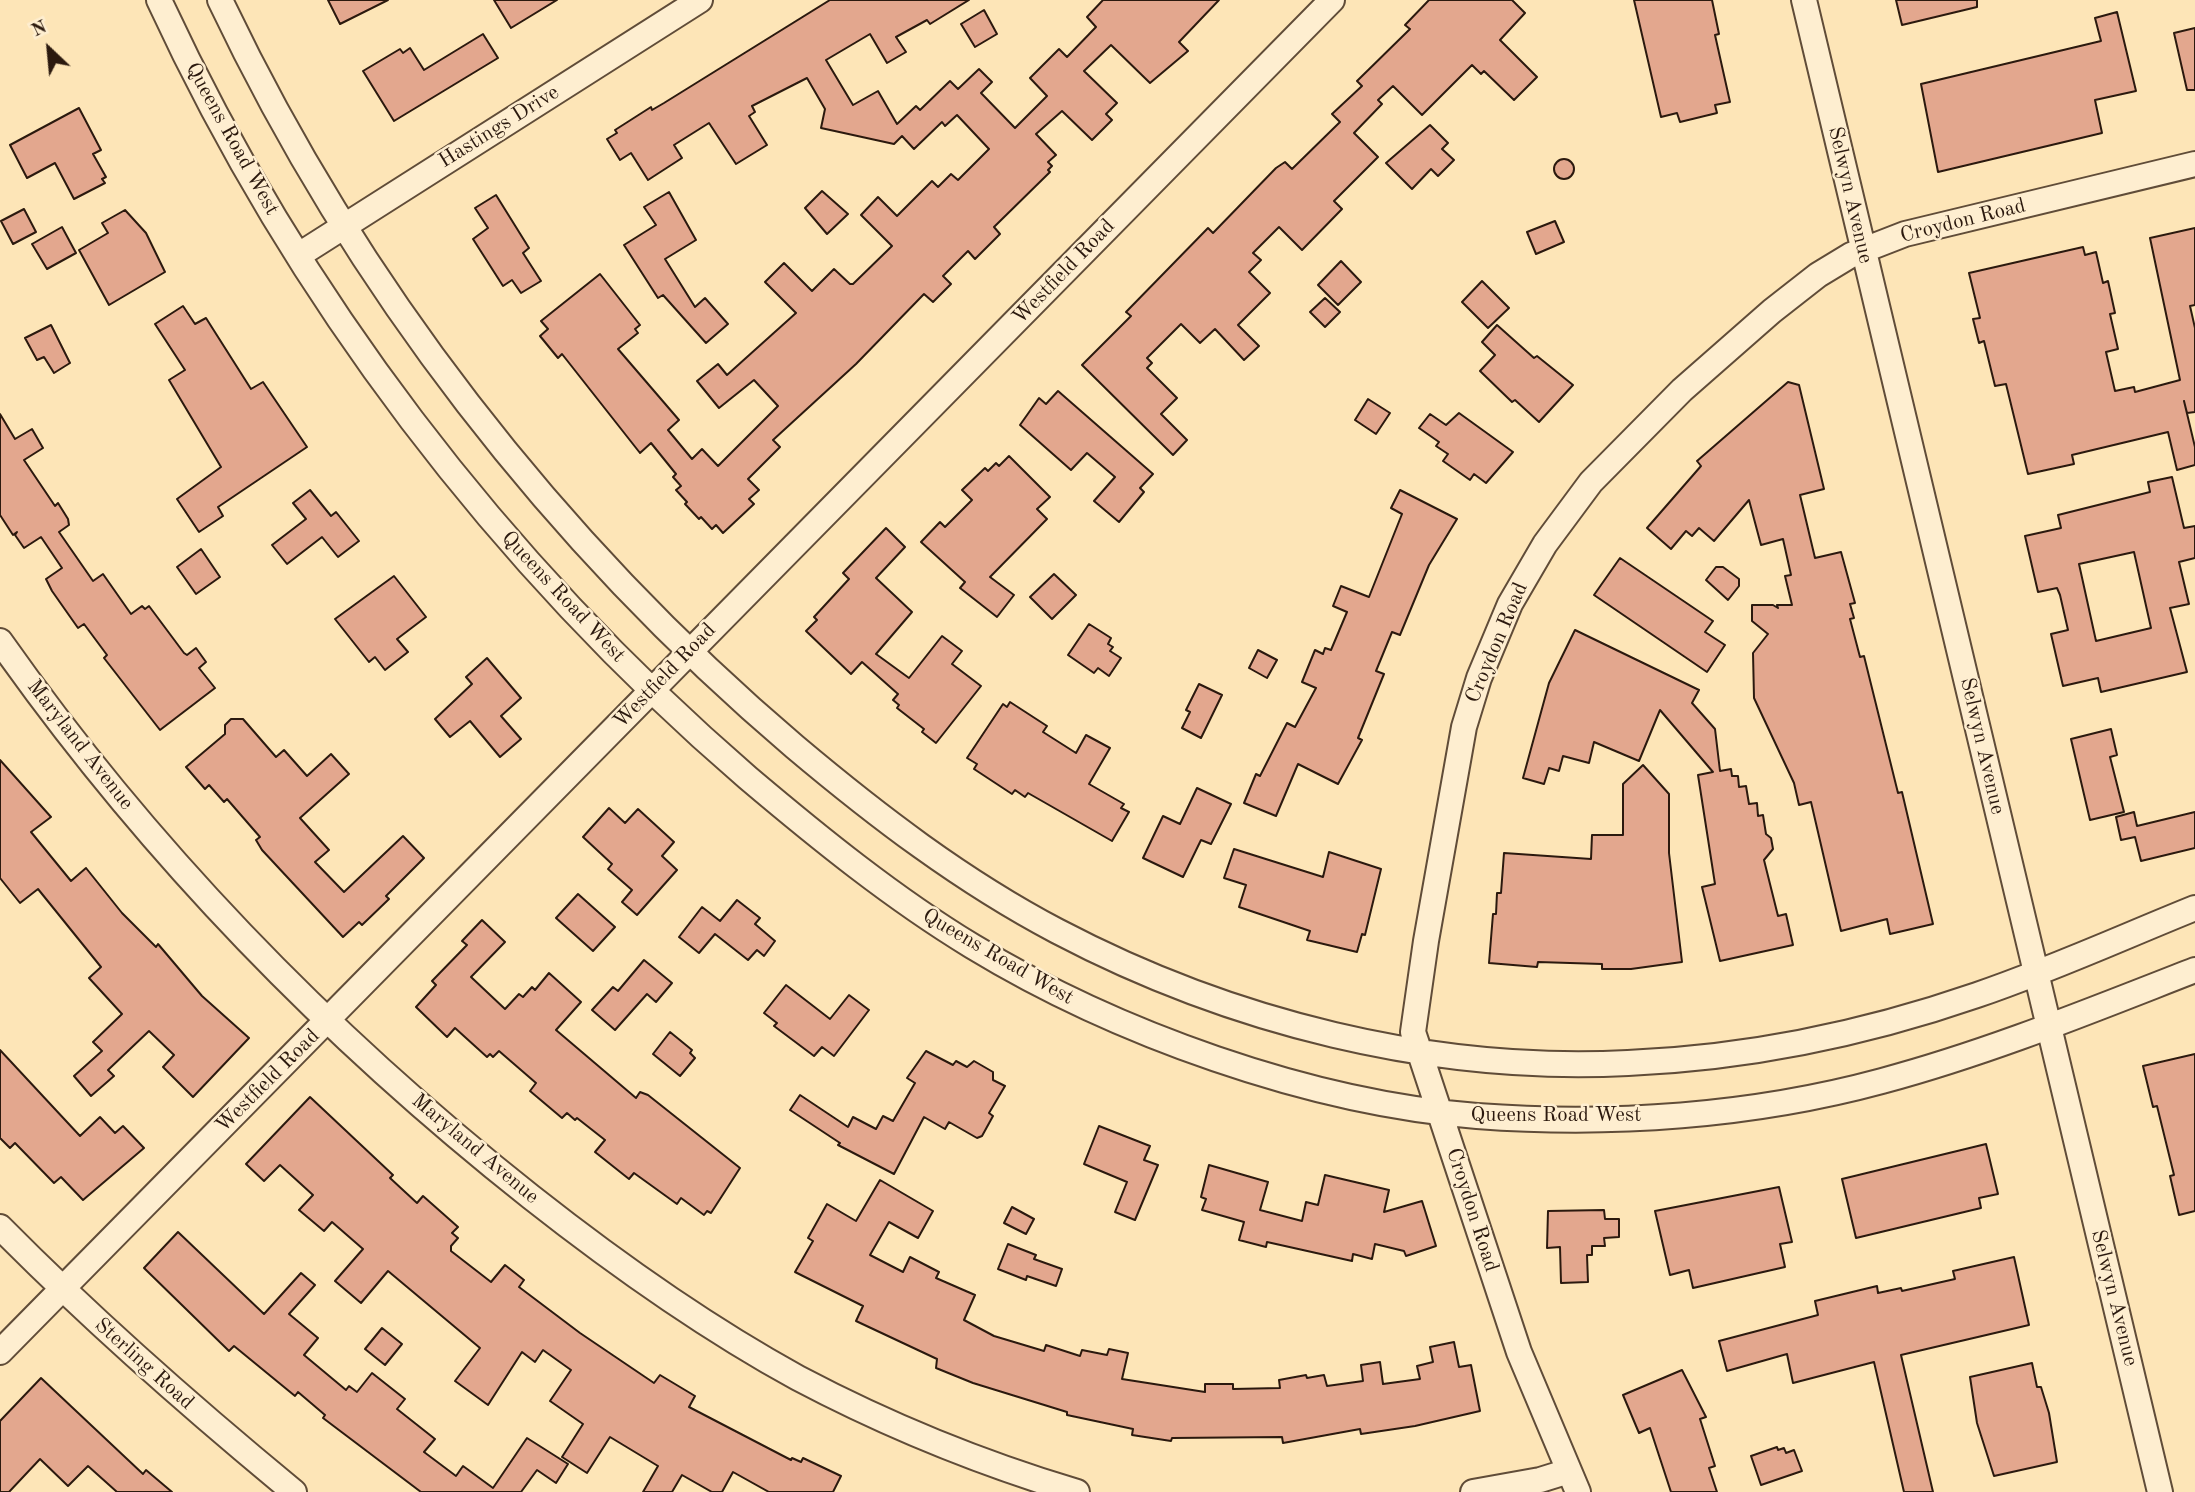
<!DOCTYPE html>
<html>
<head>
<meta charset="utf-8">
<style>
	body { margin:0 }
	#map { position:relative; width:2195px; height:1492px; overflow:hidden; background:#fde5b7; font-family:"Old Standard TT",serif }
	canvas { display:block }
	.north { position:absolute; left:14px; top:14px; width:70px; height:70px; -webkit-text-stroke:5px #feeed0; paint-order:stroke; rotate:334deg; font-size:19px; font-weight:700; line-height:28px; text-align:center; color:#2b190e }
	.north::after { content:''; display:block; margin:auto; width:24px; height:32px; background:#2b190e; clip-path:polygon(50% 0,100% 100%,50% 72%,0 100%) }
</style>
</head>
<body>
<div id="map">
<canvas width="2195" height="1492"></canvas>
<div class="north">N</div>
</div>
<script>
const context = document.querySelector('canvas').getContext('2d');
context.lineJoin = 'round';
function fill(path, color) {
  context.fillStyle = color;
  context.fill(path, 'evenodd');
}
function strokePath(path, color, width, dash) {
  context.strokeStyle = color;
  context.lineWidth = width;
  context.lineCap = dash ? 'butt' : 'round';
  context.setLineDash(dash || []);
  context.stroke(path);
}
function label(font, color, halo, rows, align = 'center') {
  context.font = font + ' "Old Standard TT",serif';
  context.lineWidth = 5;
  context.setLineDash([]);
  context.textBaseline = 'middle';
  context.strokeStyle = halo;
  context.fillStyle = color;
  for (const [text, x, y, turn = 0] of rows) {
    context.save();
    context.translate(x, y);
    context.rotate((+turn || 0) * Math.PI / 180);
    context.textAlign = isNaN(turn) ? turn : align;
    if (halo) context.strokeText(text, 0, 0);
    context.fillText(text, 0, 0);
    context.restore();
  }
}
const building = new Path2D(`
	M328,0H388L340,24Z
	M494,0H557L511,28Z
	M830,0H969L930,24L927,20L896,37L906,52L887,63L870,34L826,60L853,105L878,91L897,124L916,106L920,110L950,81L958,89L979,69L992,82L981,93L1015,128L1047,96L1030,78L1059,49L1067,57L1096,27L1087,17L1103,0H1219L1179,42L1188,51L1150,83L1111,45L1084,71L1117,103L1106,114L1112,120L1092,140L1062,111L1036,134L1056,155L1048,162L1052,166L1048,170L1050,172L994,227L1000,234L975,259L968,251L943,276L951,284L933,302L924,294L856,364L773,440L780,447L748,479L759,490L749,499L754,504L723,533L716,525L712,529L701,517L699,519L685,504L687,502L676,490L681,486L673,477L676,474L651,443L640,453L562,354L558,358L540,336L548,329L541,321L600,274L640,325L635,329L638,333L618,349L679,420L668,430L692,459L702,449L718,466L778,406L754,380L719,408L697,381L718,364L727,375L796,313L765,282L784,263L812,291L834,269L850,284H853L892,246L861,215L878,197L897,216L932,181L938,187L951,174L958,180L989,149L957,115L945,126L942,122L914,149L902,136L894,144L821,128L825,109L807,78L752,106L755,112L749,116L767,145L736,164L709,123L674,145L682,158L648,180L631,153L620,160L607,139L617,133L615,130L651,107L652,110L664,103Z
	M1429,0H1512L1525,13L1500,40L1537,77L1514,100L1484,71L1481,74L1472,65L1422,115L1393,86L1378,100L1382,104L1354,133L1378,157L1334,201L1342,209L1302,250L1279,227L1253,253L1261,260L1249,272L1270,293L1238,325L1259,346L1244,360L1215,329L1200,343L1181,324L1147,358L1152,363L1147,368L1177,398L1161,414L1187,440L1173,455L1082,365L1131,316L1126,312L1208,228L1213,233L1276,168L1285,162L1292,169L1340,122L1332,114L1362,86L1357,81L1410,29L1405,25Z
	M1634,0H1712L1719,34L1715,35L1730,102L1715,105L1717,113L1680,122L1677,113L1661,117Z
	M1896,0H1977V7L1902,25Z
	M984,10L997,34L975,47L961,24Z
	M2117,12L2136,91L2095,100L2102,133L1938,172L1921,84L2101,41L2095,18Z
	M2195,28V90H2187L2174,33Z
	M483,34L498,58L394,121L363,71L400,49L403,53L410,48L424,70Z
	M79,108L101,150L93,154L106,177L102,179L105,183L74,199L55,163L27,178L10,145Z
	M1430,125L1448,143L1442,149L1454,160L1438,176L1431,169L1412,189L1386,163Z
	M1554 169a10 10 0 1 1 20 0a10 10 0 1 1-20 0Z
	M822,191L848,214L827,234L805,208Z
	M669,192L696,240L665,259L695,307L705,298L728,324L706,343L663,295L658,298L624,245L656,225L644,207Z
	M496,195L529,248L523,253L541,281L521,293L512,280L503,286L473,239L488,228L475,208Z
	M24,209L36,232L13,244L1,221Z
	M125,210L146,233L165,272L109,305L79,250L108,233L102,223Z
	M1555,221L1564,242L1536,254L1527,232Z
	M62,227L76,253L47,269L32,244Z
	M2195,228V305L2190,306L2195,328V412L2187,413L2184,401L2195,447V465L2177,470L2168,432L2072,455L2074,464L2028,474L2006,384L1995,386L1984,341L1979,343L1973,319L1980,318L1969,273L2083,247L2085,255L2096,252L2103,283L2108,281L2115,313L2110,314L2118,349L2106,352L2115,391L2134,387L2135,392L2180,380L2150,238Z
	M1341,261L1361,282L1338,305L1318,285Z
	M1482,281L1509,308L1488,328L1462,302Z
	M1325,298L1340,312L1325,327L1310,312Z
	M183,306L195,324L206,318L251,389L263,382L307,447L218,507L223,516L199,532L177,499L221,467L169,380L185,370L155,324Z
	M51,325L70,363L54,373L44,357L37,360L25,338Z
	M1497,325L1534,358L1537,356L1573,385L1539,422L1515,400L1512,402L1480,371L1495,355L1482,342Z
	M1788,382L1799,385L1824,489L1800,495L1815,558L1841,552L1855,603L1850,604L1854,618L1850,619L1860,657L1864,656L1898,793L1902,792L1933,924L1890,934L1887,919L1841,931L1811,802L1799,805L1794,783L1754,698L1753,653L1768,634L1752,621V605H1773L1778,608L1777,605H1792L1785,576L1791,575L1783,539L1761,545L1749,500L1714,541L1699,528L1692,536L1686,531L1671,549L1647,528L1701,466L1697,461Z
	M1058,391L1153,474L1140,488L1144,492L1119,522L1094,501L1115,477L1087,453L1071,470L1020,425L1039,398L1046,404Z
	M1368,399L1390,413L1376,434L1355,420Z
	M1459,413L1513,452L1486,483L1474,474L1470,480L1443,461L1448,454L1436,446L1439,442L1419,428L1430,414L1446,425Z
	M0,414L15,439L32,429L43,448L24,460L55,506L58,503L68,519L69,525L59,532L93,581L103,574L131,614L142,606L145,609L149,606L184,653L187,655L196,648L206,662L199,668L215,688L160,730L104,658L107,655L84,624L78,628L52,591L46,579L62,568L41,537L24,548L15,535L17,532L13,535L0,515Z
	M1009,456L1050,497L1037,509L1047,519L990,577L1014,595L997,617L960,588L965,582L921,542L940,522L945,527L972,500L962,490L985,468L988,471L996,463L999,466Z
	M2172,477L2184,528L2195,526V558L2179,562L2189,604L2170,608L2187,672L2101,692L2098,678L2063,686L2051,634L2068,630L2060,595L2057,588L2038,592L2025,536L2061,528L2058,515L2150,492L2148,482ZM2134,552L2151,628L2096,641L2079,564Z
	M310,490L331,516L336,512L359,541L338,557L322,537L287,564L272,545L306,519L293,503Z
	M1400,490L1457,519L1429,565L1400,635L1392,632L1376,671L1384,674L1358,738L1362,740L1338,784L1298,764L1276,816L1244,803L1256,774L1260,776L1287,723L1295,727L1316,688L1302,682L1315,650L1323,654L1325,648L1331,650L1347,612L1333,606L1341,586L1369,597L1402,514L1391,508Z
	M886,528L905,547L876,578L912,612L876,654L909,678L942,636L962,651L952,664L981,686L936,743L922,732L924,729L897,708L899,705L893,700L898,694L862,662L851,674L806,631L817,620L814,617L849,579L843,573Z
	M201,549L220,577L196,594L177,567Z
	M1620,558L1713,621L1705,632L1725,645L1707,672L1594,595Z
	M1716,567H1723L1739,579V586L1728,600L1706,580Z
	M1054,574L1076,595L1052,619L1030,597Z
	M394,576L426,617L397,639L408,652L385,670L375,657L369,662L335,619Z
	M1089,624L1111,638L1108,644L1113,647L1110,651L1121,658L1109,676L1098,668L1094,673L1068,655Z
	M1575,630L1699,690L1692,703L1715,729L1720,771L1731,769L1732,776H1738L1739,787L1746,786L1749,804L1757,803L1758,816L1763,815L1766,834L1771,838L1773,849L1764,860L1778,916L1786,914L1793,945L1720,961L1702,887L1715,884L1698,775L1713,772L1660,710L1639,761L1594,742L1589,763L1563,756L1559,771L1549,768L1544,784L1523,778L1549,683Z
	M1258,650L1277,660L1267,678L1249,668Z
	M487,658L521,698L501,716L521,739L500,757L470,721L450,737L435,719L472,684L466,677Z
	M1199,684L1222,695L1201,738L1182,728L1190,712L1186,710Z
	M1010,702L1047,726L1043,732L1076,753L1086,735L1110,748L1089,784L1124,804L1121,808L1129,812L1112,841L1028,793L1025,797L1015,790L1012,794L974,769L977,764L967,758L1003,704L1007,707Z
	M231,719H243L276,757L284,750L307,776L331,754L349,774L300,818L329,850L315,862L344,892L403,836L424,858L386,896L389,899L362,925L359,922L343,937L262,850L256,840L260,837L227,799L224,802L209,785L205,789L186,767L225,734V725Z
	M2111,729L2117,755L2110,757L2124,812L2090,820L2071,739Z
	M0,760L51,817L31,832L71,881L86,868L122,913L156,947L158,944L202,996L249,1038L193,1097L163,1067L174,1055L149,1031L108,1070L114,1076L91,1096L74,1076L102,1051L93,1042L122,1014L89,978L101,967L38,889L20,903L0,878Z
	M1643,765L1669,794V853L1682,962L1631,969H1602V964L1538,962L1537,967L1489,963L1493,914H1496L1497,893H1501L1504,853L1591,859L1592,835H1623V784Z
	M1197,788L1231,804L1211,844L1201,840L1183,877L1143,858L1163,816L1180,824Z
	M609,808L625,823L638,809L674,842L662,856L677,870L637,915L622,902L632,890L608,869L612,864L583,837Z
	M2134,812L2137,826L2195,812V848L2141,861L2135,837L2121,840L2116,817Z
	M1234,849L1323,877L1329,852L1381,869L1365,935L1362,934L1357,952L1307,940L1310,931L1239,907L1246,885L1224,878Z
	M578,894L615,927L593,951L556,918Z
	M737,900L760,918L755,924L775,941L764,956L757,950L748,960L715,934L699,953L679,937L702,907L720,921Z
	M482,920L505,942L471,977L505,1009L519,994L523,997L532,987L535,990L549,973L581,1002L556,1030L636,1098L640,1092L648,1095L740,1168L711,1213L707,1211L704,1215L681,1198L677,1204L634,1173L629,1179L595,1152L605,1140L577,1118L575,1120L567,1113L562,1118L530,1091L536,1083L499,1051L493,1057L490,1054L487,1057L455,1028L447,1037L416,1007L436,985L432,981L467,945L462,941Z
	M644,960L672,983L656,1002L647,994L615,1030L592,1010L613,987L618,991Z
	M786,985L830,1019L849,995L869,1010L834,1056L822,1047L814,1056L774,1026L777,1023L764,1013Z
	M670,1032L692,1050L690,1053L695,1058L680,1076L653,1054Z
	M0,1050L80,1136L100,1117L115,1133L123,1126L144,1148L83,1200L61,1177L54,1183L15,1143L10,1148L0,1138Z
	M926,1051L953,1065L956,1061L967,1067L974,1061L993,1072V1080L1005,1086L989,1113L993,1116L982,1136L977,1138L949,1122L945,1129L924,1117L894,1174L838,1145L840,1143L790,1110L800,1095L848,1127L853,1117L876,1129L883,1116L893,1121L915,1083L907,1078Z
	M2195,1054V1211L2179,1215L2170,1176L2174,1175L2157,1106L2153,1107L2143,1066Z
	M310,1097L393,1175L390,1178L417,1203L423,1196L458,1227L452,1233L458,1238L451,1246V1251L491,1282L505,1265L524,1280L519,1287L580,1333L654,1383L660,1375L695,1396L689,1407L791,1460L792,1458L801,1462L803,1458L841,1476L833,1492H769L733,1472L722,1492H712L682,1475L672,1492H643L658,1466L610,1437L587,1473L562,1457L583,1424L550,1401L571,1370L543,1350L535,1362L522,1352L488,1405L455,1381L480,1348L388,1271L361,1303L335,1281L363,1249L332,1222L324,1231L299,1210L313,1195L280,1165L264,1181L246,1164Z
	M1099,1126L1150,1146L1144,1160L1158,1165L1135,1220L1115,1212L1127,1182L1084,1164Z
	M1986,1144L1998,1194L1979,1198L1981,1208L1856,1238L1842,1179Z
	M1209,1165L1268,1182L1260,1210L1302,1221L1306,1202L1318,1205L1325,1175L1389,1190L1384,1212L1422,1201L1436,1246L1406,1256L1404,1251L1375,1244L1372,1259L1353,1254L1352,1261L1267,1242L1266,1247L1239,1240L1244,1222L1202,1210L1206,1199L1201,1197Z
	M880,1180L933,1211L918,1238L889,1222L870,1255L903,1272L910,1257L939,1272L936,1278L975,1295L964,1320L994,1336L1044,1351L1046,1345L1080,1356L1082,1350L1107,1355L1109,1349L1128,1353L1122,1379L1205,1392V1384H1233V1389L1280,1388L1279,1380L1306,1375L1307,1378L1324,1375L1327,1386L1363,1381L1361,1365L1380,1362L1383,1384L1420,1379L1417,1366L1433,1362L1430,1347L1454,1342L1459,1367L1471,1365L1480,1411L1415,1426L1361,1434L1360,1429L1283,1443L1282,1437L1172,1438L1171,1441L1132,1435L1133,1429L1067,1415V1412L973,1383L936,1368L937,1359L856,1321L863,1306L795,1272L813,1241L808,1238L827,1204L856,1221Z
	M1779,1187L1792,1242L1780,1244L1785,1267L1693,1288L1689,1270L1670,1275L1655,1211Z
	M1012,1207L1034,1219L1026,1234L1004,1223Z
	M1604,1210L1605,1219H1619V1237L1604,1238L1605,1246H1592V1255H1587L1588,1282L1561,1283L1560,1247L1547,1248L1548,1211Z
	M178,1232L264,1314L301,1273L315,1285L289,1314L318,1338L304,1355L346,1390L349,1386L357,1392L372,1373L405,1399L397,1409L435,1439L424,1452L456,1476L463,1466L493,1488L527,1438L568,1464L556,1483L537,1470L521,1492H421L323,1418L325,1415L298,1392L295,1396L234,1346L229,1351L144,1268Z
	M1008,1244L1036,1255L1034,1259L1062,1269L1056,1286L1027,1276L1026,1280L998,1269Z
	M2014,1257L2029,1325L1901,1355L1933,1492H1904L1874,1362L1793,1383L1787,1354L1727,1371L1719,1341L1818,1315L1815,1301L1877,1286L1878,1293L1901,1288L1902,1291L1955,1279L1953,1271Z
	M382,1328L402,1344L385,1365L365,1349Z
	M2032,1363L2037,1387H2041L2049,1413L2057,1462L1994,1476L1977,1423L1970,1377Z
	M1682,1370L1706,1417L1700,1419L1715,1466L1709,1468L1717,1492H1671L1650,1428L1639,1433L1623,1395Z
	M41,1378L143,1474L146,1470L172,1492H117L88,1466L68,1486L40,1459L9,1492H0V1421Z
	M1777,1447L1778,1450L1784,1448L1786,1453L1794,1450L1802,1471L1761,1485L1751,1456Z`);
const minor = new Path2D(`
	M159,0C296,297 500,564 748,778C819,838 893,898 972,946C1115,1033 1310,1103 1477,1116C1611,1126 1753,1116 1882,1081C1990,1052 2092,1010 2195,970
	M220,0C355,285 555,543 795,747C877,816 962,881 1057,931C1230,1022 1432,1073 1628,1063C1747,1058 1864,1034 1977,995C2051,970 2123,937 2195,908
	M1804,0L2160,1492
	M299,255L700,0
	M0,641C148,851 330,1038 531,1197C616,1264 703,1326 798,1378C887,1425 980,1463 1077,1492
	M0,1227C93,1321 192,1408 294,1492
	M0,1352L1332,0
	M1473,1492L1540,1480L1569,1471
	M1578,1492L1519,1352L1413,1032L1426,941L1464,727L1479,678L1510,604L1545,544L1591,482L1682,390L1772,311L1818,275L1851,255L1905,234L2195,164`);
const streetNames = [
	["Hastings Drive",499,127,-32],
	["Queens Road West",232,139,61],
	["Selwyn Avenue",1850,195,77],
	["Croydon Road",1963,221,-14],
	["Westfield Road",1064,272,-46],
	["Queens Road West",563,597,47],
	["Croydon Road",1497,643,-67],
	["Westfield Road",665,676,-46],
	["Maryland Avenue",80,745,52],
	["Selwyn Avenue",1982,746,77],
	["Queens Road West",998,957,30],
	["Westfield Road",268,1081,-45],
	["Queens Road West",1556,1115],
	["Maryland Avenue",475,1149,40],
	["Croydon Road",1472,1210,72],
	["Selwyn Avenue",2114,1298,76],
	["Sterling Road",144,1364,42]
];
fill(building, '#e3a78e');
strokePath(building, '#2b190e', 2);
strokePath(minor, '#604c38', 28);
strokePath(minor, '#feeed0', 24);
label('21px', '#2b190e', '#feeed0', streetNames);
</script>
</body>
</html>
